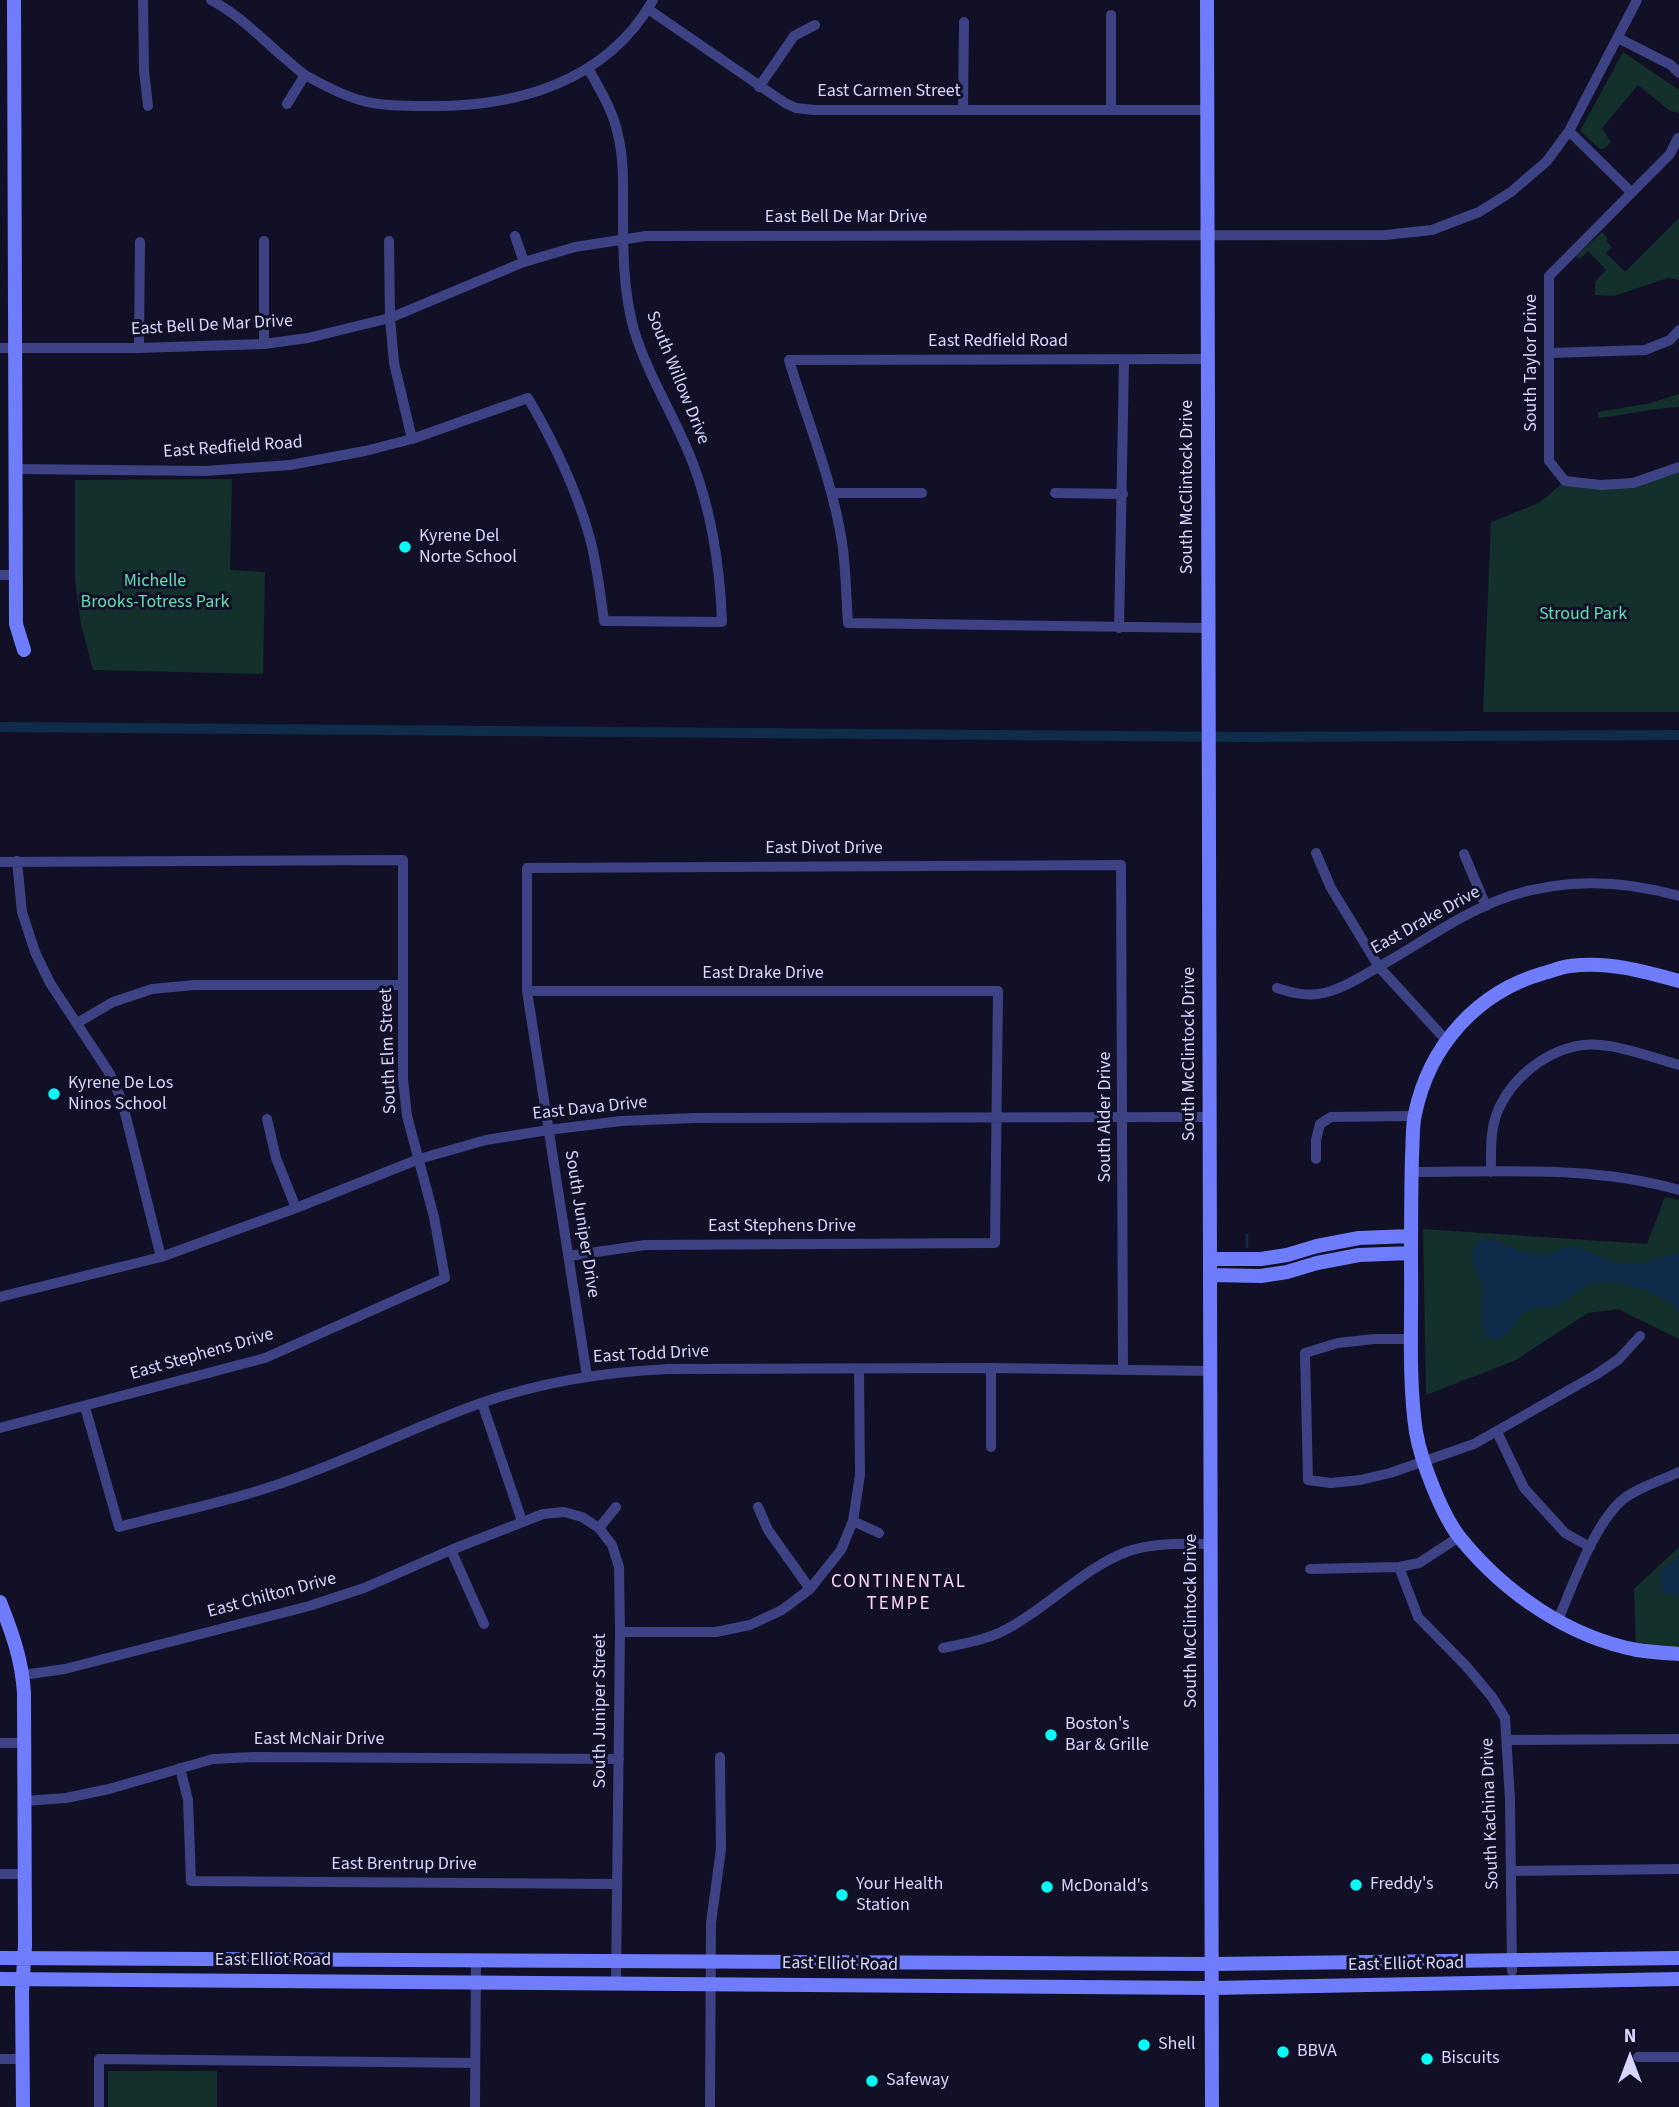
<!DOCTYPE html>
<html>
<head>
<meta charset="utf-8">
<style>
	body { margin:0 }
	#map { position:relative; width:1679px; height:2107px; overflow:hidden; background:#111026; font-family:"Source Sans 3",sans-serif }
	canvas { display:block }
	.north { position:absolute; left:1595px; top:2023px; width:70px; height:70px; -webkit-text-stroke:5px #111026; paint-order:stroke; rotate:0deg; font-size:19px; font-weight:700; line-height:28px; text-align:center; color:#d6d6fe }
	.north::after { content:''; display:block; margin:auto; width:24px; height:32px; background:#d6d6fe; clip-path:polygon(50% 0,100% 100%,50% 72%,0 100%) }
</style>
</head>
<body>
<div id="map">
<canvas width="1679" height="2107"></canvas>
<div class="north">N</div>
</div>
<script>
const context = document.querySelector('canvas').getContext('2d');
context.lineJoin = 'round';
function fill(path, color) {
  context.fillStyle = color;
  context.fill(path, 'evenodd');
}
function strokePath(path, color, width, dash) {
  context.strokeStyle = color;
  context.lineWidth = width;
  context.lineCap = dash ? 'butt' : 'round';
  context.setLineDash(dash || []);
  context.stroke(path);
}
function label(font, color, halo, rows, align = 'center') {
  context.font = font + ' "Source Sans 3",sans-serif';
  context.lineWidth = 6;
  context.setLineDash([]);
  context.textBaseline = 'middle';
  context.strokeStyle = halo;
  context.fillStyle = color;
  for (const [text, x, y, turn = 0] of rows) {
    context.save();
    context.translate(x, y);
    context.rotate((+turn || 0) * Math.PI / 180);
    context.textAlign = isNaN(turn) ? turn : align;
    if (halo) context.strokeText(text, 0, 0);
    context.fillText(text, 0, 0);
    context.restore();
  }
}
const green = new Path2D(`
	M1623,52L1679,90V113L1670,111L1638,85L1602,128L1611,142L1605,148L1600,149L1580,131Z
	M1679,218V280L1668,278L1614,296L1595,295V282L1606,270L1588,251L1580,259L1576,256L1602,232L1608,239L1606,241L1612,247L1606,253L1625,272Z
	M1679,394V407C1652,408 1626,415 1598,418V412L1651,403Z
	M1679,467V712H1483L1491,522L1539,503L1565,481L1601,485Z
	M232,479L230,570L265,572L263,674L93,670L81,624L75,580V480Z
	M1665,1197L1679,1200V1339L1618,1309L1588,1313L1514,1361L1426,1395L1423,1229L1647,1244Z
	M1679,1547V1654L1636,1650L1634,1589Z
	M108,2071H217V2107H108Z`);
const water = new Path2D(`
	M1491,1239C1508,1246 1529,1258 1548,1254C1557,1252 1565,1245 1574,1247C1588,1250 1601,1258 1615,1262C1638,1267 1657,1259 1679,1253V1311C1662,1292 1609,1273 1585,1286C1575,1291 1568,1301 1558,1305C1545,1310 1536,1303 1522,1314C1516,1319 1515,1325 1510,1331C1507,1335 1501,1338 1497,1340L1485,1337L1482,1321L1483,1287L1473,1264V1250L1479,1241Z
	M1679,1557V1596L1665,1593C1654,1573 1661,1568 1679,1557Z`);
const stream = new Path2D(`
	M1247,1235V1247`);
const canal = new Path2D(`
	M0,727L1243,737L1679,735`);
const street = new Path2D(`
	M143,0L144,71L148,106
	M211,0C238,14 259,36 282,56C290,62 298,71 307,76C323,85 342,95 360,100C380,106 404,106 424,106C514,108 606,83 653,0
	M648,9L785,103L796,108L814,110H1207
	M1111,15V110
	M1618,38L1671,65L1679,73
	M759,87L794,36L815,25
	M287,104L305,75
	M963,110L964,22
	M1569,131L1631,192
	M1678,138L1670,154L1549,276V461L1565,481L1601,485L1633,483L1679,467
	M515,236L524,262
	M264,241V344
	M389,241L390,318L394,363L412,439
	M0,348H139L264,344L308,338L390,318L524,262L575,247L646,236L1385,235L1432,230L1479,212L1511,192L1547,161L1569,131L1637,0
	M139,348L140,242
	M1549,353L1645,350L1670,340L1679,330
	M1207,359L789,360C807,420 832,479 842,542C846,568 846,596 848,623L1208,628
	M16,469L205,471L290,465L365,451L412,439L528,398C552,439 576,489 589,535C597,563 600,592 604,621L722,622C720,567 712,512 692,461C675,417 648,376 634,330C623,291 623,249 623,209C623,185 624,159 618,135C613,110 600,90 588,68
	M832,493H922
	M1055,493L1123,494
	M0,575H16
	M1119,628L1124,360
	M1316,853L1331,888L1379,967L1446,1040
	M1464,854L1486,906
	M17,861L22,912L35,952L50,983L110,1074L122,1101L161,1257
	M0,862L403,860V1079L407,1116L434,1217L445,1278L265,1358L0,1428
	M1277,988C1293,993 1307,997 1324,993C1341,989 1358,979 1373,970C1418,946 1461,912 1510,896C1566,878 1622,880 1679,896
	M527,991H998L995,1243L645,1245L569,1256
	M77,1023L113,1002L152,989L194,985H403
	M267,1119L276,1158L296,1208
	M1316,1159V1140L1320,1124L1331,1117L1414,1116
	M1412,1172C1500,1172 1593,1165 1679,1190
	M1491,1172C1491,1152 1490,1131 1497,1113C1511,1078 1546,1050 1583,1045C1612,1042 1651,1057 1679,1065
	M0,1297L161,1257L296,1208L419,1159L486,1140L548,1130L621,1121L695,1118L1209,1117
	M1412,1339H1374L1338,1343L1305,1353L1308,1480L1331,1483L1360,1480L1390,1473L1474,1444L1597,1374L1619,1359L1640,1336
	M991,1368V1447
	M587,1376L527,991V868L1121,865L1123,1369
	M482,1403L522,1521
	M85,1407L119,1527C170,1513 223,1503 273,1486C344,1463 410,1428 481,1403C541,1382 605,1372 668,1369L991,1368L1210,1371
	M1497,1432L1524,1488L1565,1533L1590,1547
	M758,1507L768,1530L810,1589
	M853,1521L879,1533
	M599,1528L616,1507
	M451,1550L484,1624
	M1399,1567L1418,1617L1467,1667L1492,1697L1505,1718L1510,1800L1512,1971
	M1310,1569L1399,1567L1419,1563L1459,1537
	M1558,1620C1573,1585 1593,1527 1621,1501C1636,1488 1661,1481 1679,1472
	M620,1632H716L750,1625L782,1610L810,1589L841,1550L853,1521L860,1475L859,1369
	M943,1648C967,1643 992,1639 1014,1625C1052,1603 1085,1568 1126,1552C1154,1542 1182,1544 1211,1544
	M23,1675L65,1669L309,1606L364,1588L451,1550L543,1514L564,1512L582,1517L599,1528L612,1545L619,1567L620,1632L616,1982
	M1508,1740L1679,1739
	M0,1743H25
	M180,1768L188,1800L191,1881L617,1884
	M25,1801L66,1798L109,1789L213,1759L253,1757L619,1759
	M1511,1871L1679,1869
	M0,1874H25
	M1638,2057H1679
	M0,2059H23
	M99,2107V2059L475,2063
	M475,2107L476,1961
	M710,2107L711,1923L721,1849L720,1757`);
const secondary = new Path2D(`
	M14,0L16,624L24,650
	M1207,0L1212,2107
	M1679,981C1643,971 1607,961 1570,966C1561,967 1552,971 1544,973C1477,992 1429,1046 1415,1114C1412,1127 1413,1142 1412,1156C1411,1193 1411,1230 1411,1267C1412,1321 1408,1378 1416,1432C1421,1461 1442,1516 1461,1539C1504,1592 1568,1637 1637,1650C1650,1652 1665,1653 1679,1654
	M1210,1259H1261L1287,1255L1317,1246L1359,1238L1411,1236
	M1210,1275L1261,1276L1287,1272L1317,1263L1359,1255L1411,1253
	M0,1602C12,1632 22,1660 24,1693L25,1946L22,1992L23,2107
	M0,1958L1212,1964L1679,1958
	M0,1979L1212,1988L1679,1979`);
const markers = [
	[405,547,7,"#06faf6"],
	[54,1094,7,"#06faf6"],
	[1051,1735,7,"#06faf6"],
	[1356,1885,7,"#06faf6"],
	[1047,1887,7,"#06faf6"],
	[842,1895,7,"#06faf6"],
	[1144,2045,7,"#06faf6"],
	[1283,2052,7,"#06faf6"],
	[1427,2059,7,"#06faf6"],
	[872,2081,7,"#06faf6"]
];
const streetNames = [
	["East Carmen Street",889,92],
	["East Bell De Mar Drive",846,218],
	["East Bell De Mar Drive",212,326,-3],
	["East Redfield Road",998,342],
	["South Taylor Drive",1532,363,-90],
	["South Willow Drive",677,378,68],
	["East Redfield Road",233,448,-4],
	["South McClintock Drive",1188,487,-90],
	["East Divot Drive",824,849],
	["East Drake Drive",1426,921,-29],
	["East Drake Drive",763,974],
	["South Elm Street",389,1051,-92],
	["South McClintock Drive",1190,1054,-90],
	["East Dava Drive",590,1109,-6],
	["South Alder Drive",1106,1117,-90],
	["South Juniper Drive",581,1224,81],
	["East Stephens Drive",782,1227],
	["East Stephens Drive",202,1355,-16],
	["East Todd Drive",651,1355,-3],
	["East Chilton Drive",272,1596,-15],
	["South McClintock Drive",1192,1621,-90],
	["South Juniper Street",601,1711,-90],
	["East McNair Drive",319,1740],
	["South Kachina Drive",1491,1814,-92],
	["East Brentrup Drive",404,1865],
	["East Elliot Road",273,1961],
	["East Elliot Road",840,1965,1],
	["East Elliot Road",1406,1965,-1]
];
const poiNames = [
	["Kyrene Del",419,537],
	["Norte School",419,558],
	["Kyrene De Los",68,1084],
	["Ninos School",68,1105],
	["Boston's",1065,1725],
	["Bar & Grille",1065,1746],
	["Your Health",856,1885],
	["Station",856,1906],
	["Freddy's",1370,1885],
	["McDonald's",1061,1887],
	["Shell",1158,2045],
	["BBVA",1297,2052],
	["Biscuits",1441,2059],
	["Safeway",886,2081]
];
const parkNames = [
	["Michelle",155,582],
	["Brooks-Totress Park",155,603],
	["Stroud Park",1583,615]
];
const neighbourhoodNames = [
	["CONTINENTAL",899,1583],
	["TEMPE",899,1605]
];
fill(green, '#13302c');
fill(water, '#0f2c4b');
strokePath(stream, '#0f2c4b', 2.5);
strokePath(canal, '#0f2c4b', 10);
strokePath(street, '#3c4284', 10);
strokePath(secondary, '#6f7cfc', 14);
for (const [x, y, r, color] of markers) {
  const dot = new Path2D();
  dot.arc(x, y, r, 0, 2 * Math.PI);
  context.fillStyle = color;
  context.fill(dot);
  strokePath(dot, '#111026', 2.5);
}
label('18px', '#d6d6fe', '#111026', streetNames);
label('18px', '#d6d6fe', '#111026', poiNames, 'left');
label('18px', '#62deb0', '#111026', parkNames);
context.letterSpacing = '2px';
label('19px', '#fed8f5', '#111026', neighbourhoodNames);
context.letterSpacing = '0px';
</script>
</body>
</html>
